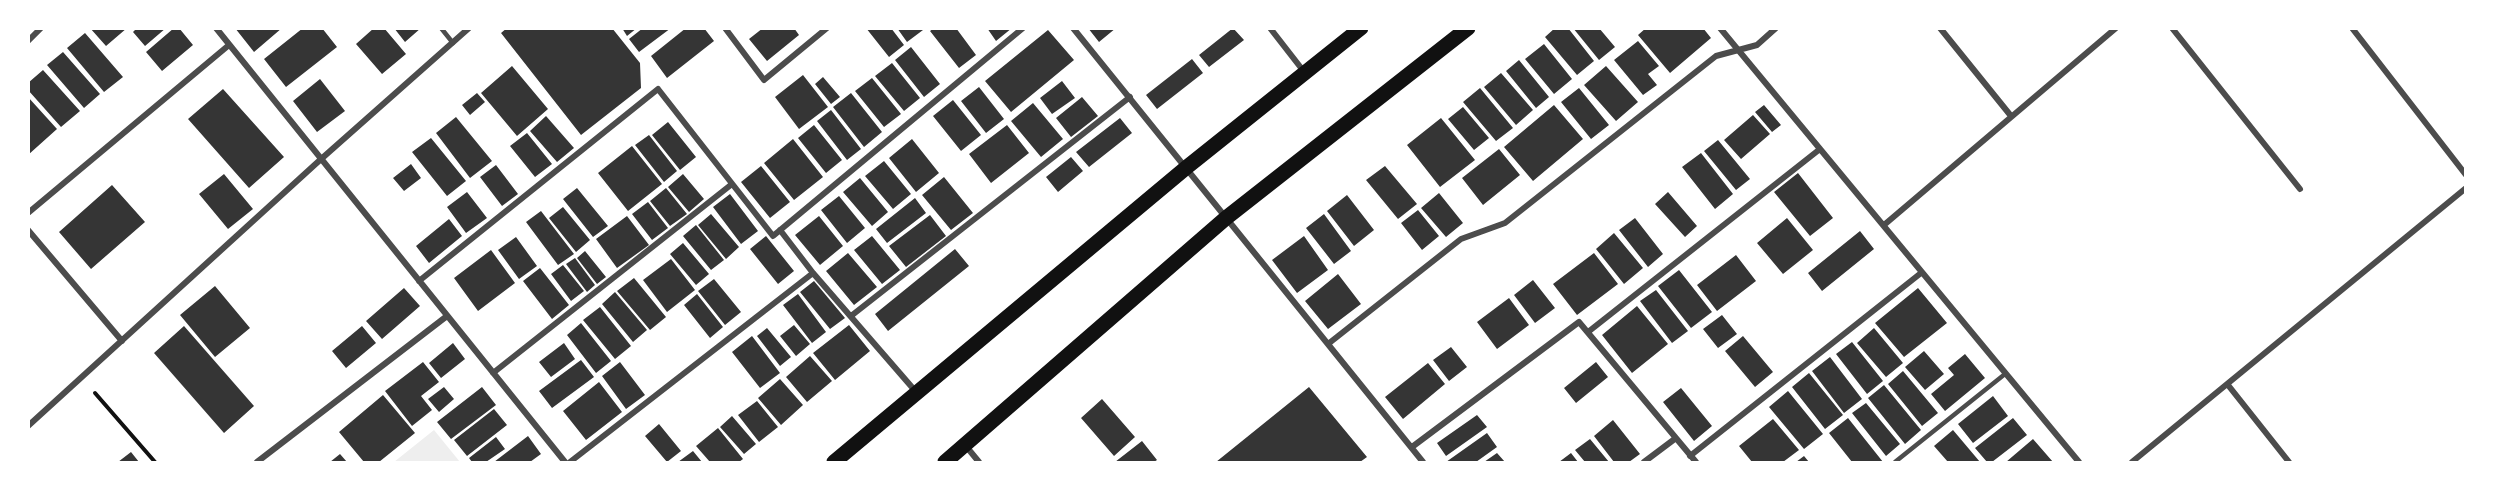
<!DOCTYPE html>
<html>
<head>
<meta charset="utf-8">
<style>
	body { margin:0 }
	#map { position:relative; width:2494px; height:491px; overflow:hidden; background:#fff; font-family:"Golos Text",sans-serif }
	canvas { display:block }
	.frame { position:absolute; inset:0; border:30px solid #fff; pointer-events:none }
</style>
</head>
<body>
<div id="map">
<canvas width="2494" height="491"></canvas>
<div class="frame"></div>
</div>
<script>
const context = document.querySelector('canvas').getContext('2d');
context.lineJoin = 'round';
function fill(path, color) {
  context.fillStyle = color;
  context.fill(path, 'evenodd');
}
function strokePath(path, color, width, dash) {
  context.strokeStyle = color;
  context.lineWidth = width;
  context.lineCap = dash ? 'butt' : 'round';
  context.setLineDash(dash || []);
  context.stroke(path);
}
const green = new Path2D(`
	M434,430L460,462H394Z`);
const building = new Path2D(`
	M90,28H127L106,46Z
	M137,28H166L145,46L133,32Z
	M174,28H179L193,45L162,71L146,52Z
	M235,28H282L254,52Z
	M303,28H322L337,47L286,87L264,59Z
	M374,28H384L406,54L382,74L356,44Z
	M394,28H421L405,42Z
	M507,28H612L640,63L641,88L581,135L501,33Z
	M622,28H637L627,36Z
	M643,28H671L639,52L629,39Z
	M686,28H704L714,41L667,78L651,56Z
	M763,28H794L799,35L767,61L749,39Z
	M866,28H891L904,45L889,57Z
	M897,28H922L923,30L907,42Z
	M934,28H956L976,55L959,68L930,31Z
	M987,28H1012L996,41Z
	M1088,28H1116L1099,42Z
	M1233,28L1244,40L1209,67L1199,55Z
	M1555,28H1568L1594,61L1577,75L1545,37Z
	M1573,28H1599L1615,47L1599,60Z
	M1646,28H1703L1711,38L1670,73L1638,35Z
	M1048,30L1074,60L1011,112L985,81Z
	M85,33L123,77L104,92L67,48Z
	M1638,41L1659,66L1648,74L1657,85L1643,95L1614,60Z
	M1544,44L1572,79L1554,94L1525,59Z
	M911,47L940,84L924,97L895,60Z
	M63,52L100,94L84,108L47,65Z
	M1192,59L1203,73L1157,109L1146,95Z
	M1519,60L1549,97L1536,108L1506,71Z
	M892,63L920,98L904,111L875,76Z
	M512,66L548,109L517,136L481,93Z
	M1606,66L1638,102L1616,121L1584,85Z
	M43,70L80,111L61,127L28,90V83Z
	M1501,73L1533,110L1516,125L1484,87Z
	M803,75L828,107L799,129L775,97Z
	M823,77L840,97L831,104L815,84Z
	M872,78L901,114L884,127L855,91Z
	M320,79L345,111L317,132L293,101Z
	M1062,81L1075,98L1052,114L1040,98Z
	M979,87L1004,119L986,133L961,101Z
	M1480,88L1513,128L1496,141L1463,102Z
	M1579,88L1609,125L1591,139L1561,102Z
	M223,89L284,157L249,188L188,119Z
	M477,93L485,102L470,115L462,105Z
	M851,93L882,132L864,147L833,107Z
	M28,97L57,129L28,155Z
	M1082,97L1098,116L1071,137L1056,118Z
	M953,100L981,135L961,151L933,116Z
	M1033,103L1063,139L1041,157L1011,121Z
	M1554,105L1583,139L1533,181L1504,147Z
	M1764,105L1781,125L1772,132L1755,112Z
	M1463,107L1489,138L1474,150L1448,119Z
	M831,110L861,149L847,160L817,121Z
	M1753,115L1770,134L1741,159L1724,140Z
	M546,116L574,148L557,162L530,131Z
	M456,117L492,161L470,178L436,133Z
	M1120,118L1132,133L1089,167L1076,152Z
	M1441,118L1475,160L1440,187L1407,145Z
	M668,122L696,157L680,170L652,135Z
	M814,125L842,160L826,173L798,138Z
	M1007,125L1029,153L991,183L969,154Z
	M527,133L552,164L535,177L510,146Z
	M649,135L677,171L664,182L635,145Z
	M431,138L466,181L447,196L412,152Z
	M793,139L823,177L794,200L764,163Z
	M912,139L939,173L916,192L889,158Z
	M1718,140L1750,179L1736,190L1704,151Z
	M632,146L662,184L628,211L598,173Z
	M1499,149L1520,175L1483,205L1462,178Z
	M1701,153L1733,194L1715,209L1682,167Z
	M1071,157L1083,171L1058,192L1046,177Z
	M884,161L911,194L893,209L865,176Z
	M411,164L421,178L404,191L393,178Z
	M496,165L518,194L502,206L480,177Z
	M761,166L790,202L770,218L741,182Z
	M1385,166L1417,204L1398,219L1366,180Z
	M1798,173L1833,218L1810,236L1774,192Z
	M224,174L253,209L228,229L199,194Z
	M683,174L704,199L689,212L668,187Z
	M944,177L973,213L951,230L922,195Z
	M860,178L888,212L872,226L843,192Z
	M112,185L145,222L91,269L59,232Z
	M577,188L608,226L593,237L563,199Z
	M666,188L687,214L670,226L650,201Z
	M467,192L487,218L466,233L447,207Z
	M1668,192L1697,226L1685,237L1655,204Z
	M1439,193L1463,223L1446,237L1421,208Z
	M730,194L758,231L741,244L713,207Z
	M1347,195L1374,230L1354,246L1327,211Z
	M839,196L865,228L847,243L821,210Z
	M915,198L926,213L887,243L876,229Z
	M648,202L668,228L652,240L632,214Z
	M563,207L590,240L576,252L549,218Z
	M1418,210L1439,236L1422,250L1401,223Z
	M541,211L574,254L558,265L526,222Z
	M711,214L739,247L726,259L698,225Z
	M1324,214L1351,251L1334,264L1306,228Z
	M930,215L946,236L906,267L889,246Z
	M627,216L649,245L617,268L596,239Z
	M819,216L843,246L820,265L795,235Z
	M1635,218L1663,254L1648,267L1619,230Z
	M1787,218L1813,250L1783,274L1757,243Z
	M449,219L462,236L429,263L416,246Z
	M696,225L724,260L711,270L683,236Z
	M1860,231L1874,249L1822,291L1808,273Z
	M1614,233L1643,268L1624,284L1596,249Z
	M766,236L794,271L778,284L750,249Z
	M872,236L900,270L882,284L854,250Z
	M1304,236L1328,270L1297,293L1272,260Z
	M516,237L537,266L519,279L498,250Z
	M683,243L709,274L696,285L670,254Z
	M955,249L969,266L888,331L875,314Z
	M491,250L515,283L478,311L454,278Z
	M585,251L606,277L597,284L577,258Z
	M848,253L877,287L854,305L826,271Z
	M1594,253L1618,284L1577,315L1553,284Z
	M1736,255L1756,281L1717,311L1697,285Z
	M575,258L595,285L587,292L566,264Z
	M671,259L695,290L667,312L643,280Z
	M563,265L584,291L571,301L551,274Z
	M540,268L569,305L552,319L523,281Z
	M1679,270L1712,312L1691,328L1658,286Z
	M1338,274L1361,304L1328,329L1305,301Z
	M634,278L666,317L650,330L617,291Z
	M714,279L741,312L725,325L698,291Z
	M1533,280L1555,308L1535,323L1514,295Z
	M814,281L845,318L830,329L800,292Z
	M215,286L250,328L215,357L180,315Z
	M404,288L420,306L382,339L366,321Z
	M1918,288L1947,323L1904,357L1875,323Z
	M1656,290L1688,331L1672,343L1640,301Z
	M615,292L647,330L633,342L602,304Z
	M697,294L723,327L710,338L684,305Z
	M798,294L826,332L812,343L783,305Z
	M1509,298L1529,325L1497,349L1477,322Z
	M1637,306L1668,344L1632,373L1602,335Z
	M600,307L631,346L615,359L583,320Z
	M1722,315L1737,334L1718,348L1703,329Z
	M581,323L611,361L596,373L567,335Z
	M794,325L810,344L796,356L780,336Z
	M849,325L870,351L835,380L813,353Z
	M184,326L254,406L224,433L154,353Z
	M362,326L376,343L346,368L332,351Z
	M767,328L791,357L780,366L757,336Z
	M1874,328L1903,363L1886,377L1857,343Z
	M752,336L780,373L760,388L732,352Z
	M1743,336L1773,372L1755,387L1725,351Z
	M1852,342L1883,381L1867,394L1836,354Z
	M453,343L465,359L441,378L429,363Z
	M564,343L575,359L551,377L539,362Z
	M1451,347L1467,367L1449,381L1433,360Z
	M1924,351L1944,374L1925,390L1905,367Z
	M1965,354L1985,378L1945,411L1931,394L1954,375L1948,368Z
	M810,356L832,381L807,402L786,377Z
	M1830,357L1862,399L1844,413L1812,371Z
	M581,360L594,377L552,408L539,391Z
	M423,362L439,382L421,396L432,410L412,426L385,391Z
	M620,362L645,395L626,409L602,376Z
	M1596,362L1608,377L1576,403L1564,388Z
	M1428,363L1445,384L1403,419L1385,397Z
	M1903,371L1938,413L1922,426L1888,384Z
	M1809,373L1843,415L1825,429L1792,387Z
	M780,379L803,405L781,425L758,398Z
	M599,382L622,412L586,440L563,411Z
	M1884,385L1921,430L1905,444L1868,398Z
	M444,387L454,399L439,412L428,399Z
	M482,387L496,405L451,439L437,422Z
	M1309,387L1367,457L1360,462H1216Z
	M1681,388L1712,426L1694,441L1663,402Z
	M1788,391L1823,434L1804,449L1769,407Z
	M383,395L415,433L379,462H364L339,432Z
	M1993,396L2008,416L1973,443L1958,424Z
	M1102,399L1135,437L1114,456L1081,418Z
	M757,401L778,427L759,442L738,415Z
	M1866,403L1900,444L1886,456L1852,413Z
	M494,409L507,425L467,456L454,440Z
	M1477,415L1487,427L1446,456L1437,443Z
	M732,416L756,444L744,454L720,427Z
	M1848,418L1883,462H1852L1829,433Z
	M2013,418L2027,435L1992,462H1987L1975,448Z
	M1773,419L1799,450L1783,462H1752L1739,446Z
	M1613,420L1640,454L1629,462H1614L1594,436Z
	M659,424L681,451L667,462L645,436Z
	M718,428L743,459L739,462H710L696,446Z
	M1953,430L1980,462H1948L1934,446Z
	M1487,433L1497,447L1476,462H1446Z
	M528,436L541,454L530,462H494Z
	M496,437L505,449L486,462H472L469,458Z
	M1590,439L1609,462H1585L1575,450Z
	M2033,439L2053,462H2006Z
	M1142,441L1157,460L1154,462H1115Z
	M693,451L702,462H678Z
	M131,452L139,462H118Z
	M1497,453L1505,462H1484Z
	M1571,453L1578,462H1559Z
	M340,454L347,462H330Z
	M1804,456L1809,462H1796Z`);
const path = new Path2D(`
	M95,393L155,462`);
const service = new Path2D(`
	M441,28L453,43
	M1895,462L2005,374`);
const minor = new Path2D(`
	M216,28L565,462
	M725,28L764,80L827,28
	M1073,28L1423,462
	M1270,28L1305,73
	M1720,28L2079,462
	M1940,28L2011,116
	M2172,28L2300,189
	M2352,28L2466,175
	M28,41L41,28
	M28,213L229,45
	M1884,225L2116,28
	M28,230L122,341
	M780,230L813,273L917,393
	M419,281L658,89L773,236L1023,28
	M851,316L1130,97
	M1588,332L1820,149
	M1328,344L1461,239L1505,223L1716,56L1757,45L1776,28
	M493,373L732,184
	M2228,385L2289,462
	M28,426L320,160L469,28
	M965,445L979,462
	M1412,447L1579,322L1696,462
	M1690,456L1921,273
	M257,462L447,316
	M570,462L813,273
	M1644,462L1676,438
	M2132,462L2466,188`);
const primary = new Path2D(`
	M834,462L1187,167L1361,28
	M945,462L1226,218L1468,28`);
fill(green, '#eee');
fill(building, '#353535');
strokePath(path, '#111', 4);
strokePath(service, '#4c4c4c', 4.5);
strokePath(minor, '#4c4c4c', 6);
strokePath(primary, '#111', 15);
</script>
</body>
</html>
